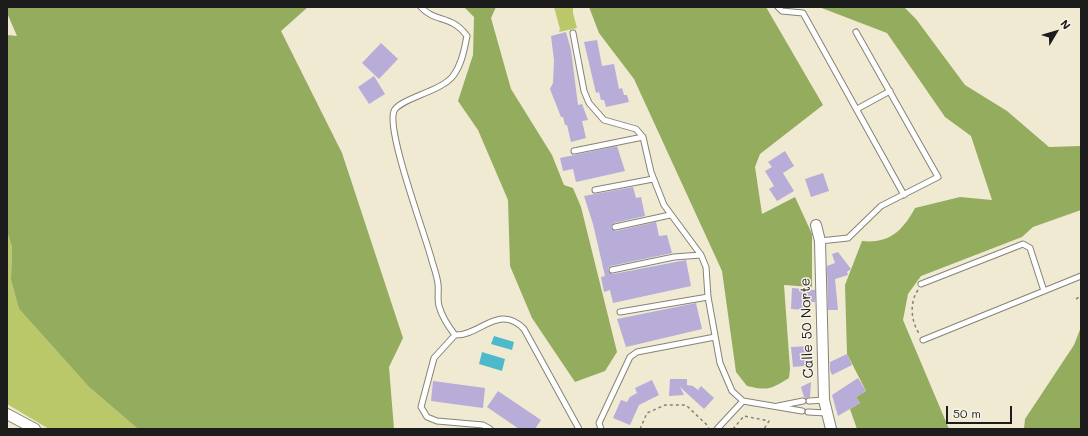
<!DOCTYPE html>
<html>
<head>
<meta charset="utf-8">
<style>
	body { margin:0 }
	#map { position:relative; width:1088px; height:436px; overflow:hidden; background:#f0ead2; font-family:Mali,sans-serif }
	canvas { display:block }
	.frame { position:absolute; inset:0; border:8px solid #1c1c1c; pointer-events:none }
	.north { position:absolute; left:1036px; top:12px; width:40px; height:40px; -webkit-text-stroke:3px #f7f3e8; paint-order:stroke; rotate:52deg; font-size:11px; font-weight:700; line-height:16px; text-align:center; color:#1c1c1c }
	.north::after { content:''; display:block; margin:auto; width:14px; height:18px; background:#1c1c1c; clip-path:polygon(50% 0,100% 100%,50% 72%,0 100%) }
	.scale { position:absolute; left:946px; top:406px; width:66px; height:18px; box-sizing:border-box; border:2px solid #1c1c1c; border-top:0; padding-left:5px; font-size:12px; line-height:14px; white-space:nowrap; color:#1c1c1c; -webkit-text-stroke:3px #f7f3e8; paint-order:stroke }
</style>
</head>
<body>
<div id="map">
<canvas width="1088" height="436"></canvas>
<div class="frame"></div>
<div class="north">N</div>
<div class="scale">50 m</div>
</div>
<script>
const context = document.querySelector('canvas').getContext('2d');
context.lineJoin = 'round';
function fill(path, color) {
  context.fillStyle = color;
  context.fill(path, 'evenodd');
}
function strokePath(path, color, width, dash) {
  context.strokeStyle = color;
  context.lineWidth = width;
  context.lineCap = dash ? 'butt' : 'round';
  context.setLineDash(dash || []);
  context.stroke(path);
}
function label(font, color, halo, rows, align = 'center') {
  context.font = font + ' Mali,sans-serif';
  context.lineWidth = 3;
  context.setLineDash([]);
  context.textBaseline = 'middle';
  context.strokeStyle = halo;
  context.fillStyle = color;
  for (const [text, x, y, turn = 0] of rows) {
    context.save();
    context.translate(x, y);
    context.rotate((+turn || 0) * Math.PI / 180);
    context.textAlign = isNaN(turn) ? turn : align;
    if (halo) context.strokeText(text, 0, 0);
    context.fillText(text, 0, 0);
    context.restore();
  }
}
const green = new Path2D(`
	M554,7H573V13L577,28L559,32L560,29Z
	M7,232L12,247L11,280L19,309L89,387L138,429H49L7,404Z`);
const forest = new Path2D(`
	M7,7H308L281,31L342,153L403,338L389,367L394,429H138L89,387L19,309L11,280L12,247L7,232V35L17,36L7,13Z
	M464,7H496L491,18L511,89L552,155L564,185L573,188L581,207L617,352L605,371L575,382L532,318L510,266L508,200L478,130L458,101L473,55L474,17Z
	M589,7H766L823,105L760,154L755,167L762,214L795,197L812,234V287L784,285L790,369L789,378C771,389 768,391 747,386L736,372L722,271L634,79L599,33Z
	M819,7H904L916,19L965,85L1007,111L1049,147L1081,146V210L1033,227L1022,237L921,276L908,294L903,320L949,429H857L850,409L860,403L856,397L866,391L847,354L845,285L862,241C890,244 903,230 915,208L960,197L992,200L971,136L945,117L887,33Z
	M1081,327V429H1024L1025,419L1074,345Z`);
const water = new Path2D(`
	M494,336L514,342L512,350L491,344Z
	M482,352L505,359L502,371L479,364Z`);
const building = new Path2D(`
	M566,32L571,50L578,105L582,104L588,120L582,121L586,138L571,142L567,125H565L563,117H561L550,89L553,83L554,60L551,36Z
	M597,40L602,66L614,64L619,89L622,88L624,95H627L629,102L606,107L604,100H601L599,92L596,93L584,42Z
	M381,43L398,59L379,79L362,63Z
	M374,76L385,94L369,104L358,87Z
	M617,146L625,171L576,182L573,169L563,171L560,158Z
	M785,151L794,166L783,173L794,191L777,201L769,189L774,186L765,171L772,167L768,162Z
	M823,173L829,191L811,197L805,179Z
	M633,187L636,198L641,197L645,216L614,223L611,226L612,229L616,231L656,222L659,236L667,235L672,253L611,266L608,268L609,272L613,274L686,260L691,286L613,303L610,290L604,292L601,277L605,276L593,224L584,196Z
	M838,252L851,269L847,272L848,275L835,279L838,310H828L827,266L835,263L832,254Z
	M792,288L815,290V302H805V310L791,309Z
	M696,303L702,329L626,347L617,319Z
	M811,346L813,365L793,367L791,347Z
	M847,354L852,365L832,375L830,370V362Z
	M858,378L866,391L856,397L860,403L838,416L832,395Z
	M670,379H687V385L693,386L698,390L701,386L714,398L704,409L680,387L684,395L669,396Z
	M652,380L659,395L639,405L630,425L613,418L621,400L627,402L630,397L637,393L635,388Z
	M433,381L485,388L483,408L431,401Z
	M811,382L810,397L806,398L804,397L801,387Z
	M498,391L541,420L535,429H519L487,407Z`);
const path = new Path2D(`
	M918,290C909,303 911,322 920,335
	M1076,299L1081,296
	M640,429L647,413L665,405H686L707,425L709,429
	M733,429L744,416L769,421L764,429`);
const lane = new Path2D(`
	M421,7C435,23 451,14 467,36C464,50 462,64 453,76C442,91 399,99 394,111C386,131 425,234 432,261C434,268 437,276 438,284C439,291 437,299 439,306C442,317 448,326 455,335
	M778,7L782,11L803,13L904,195
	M573,33L584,91L589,103L604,120L636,129L643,137L651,172L664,205L701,255L706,267L708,297L720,363L732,391L743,401L802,411
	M857,109L890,91
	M574,151L643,137
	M595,190L653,179
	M615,227L670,215
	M820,241L848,238L881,206L938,177L856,32
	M612,270L674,257L701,255
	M921,284L1023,244L1030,248L1044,291
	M620,312L708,297
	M455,335C480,336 499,303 524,329L579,429
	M455,335L434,358L421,407L427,417L437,421L483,425L490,429
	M923,340L1081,276
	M809,401L824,400
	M778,406L803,401
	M808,412L826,413
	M601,429L599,423L630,357L637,352L715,337
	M717,429L743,401`);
const street = new Path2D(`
	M816,225L820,241L824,400L831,429
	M7,414L35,429`);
const streetNames = [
	["Calle 50 Norte",807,328,-92]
];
fill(green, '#bac86a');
fill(forest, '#93ac5e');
fill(water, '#4eb9cb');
fill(building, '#b8acd8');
strokePath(lane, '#868377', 7);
strokePath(street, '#868377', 12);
strokePath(path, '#868377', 1.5, [3, 3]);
strokePath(lane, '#fff', 5);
strokePath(street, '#fff', 10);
label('14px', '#1c1c1c', '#f7f3e8', streetNames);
</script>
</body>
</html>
